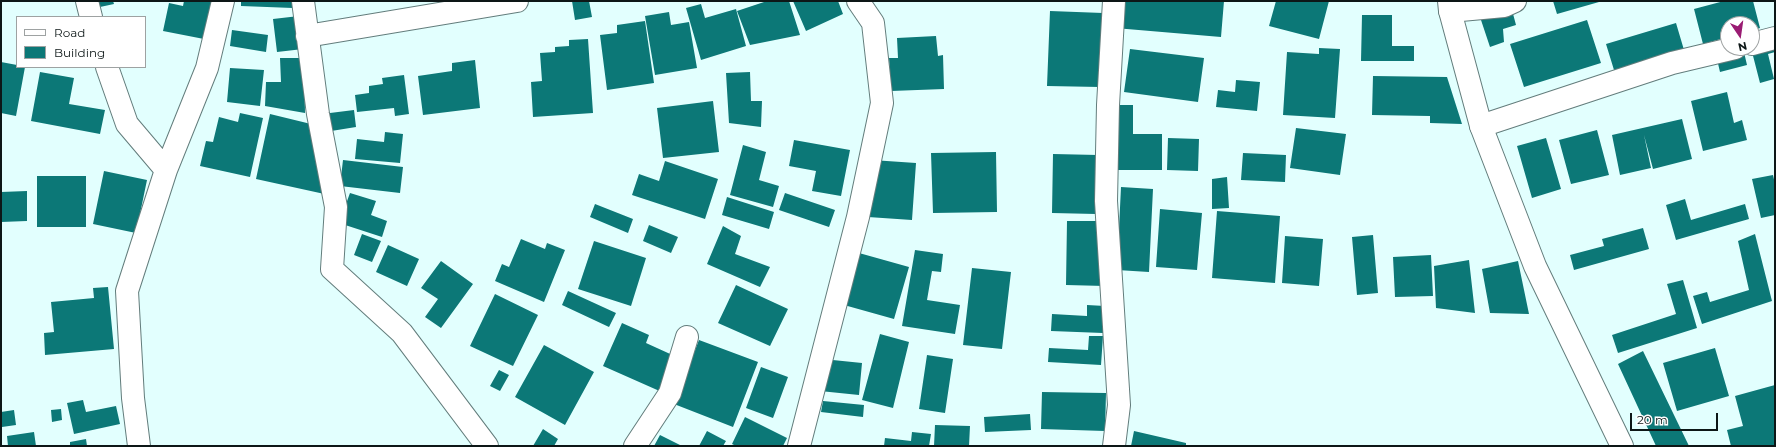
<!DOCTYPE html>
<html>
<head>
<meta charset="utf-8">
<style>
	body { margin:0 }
	#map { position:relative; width:1776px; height:447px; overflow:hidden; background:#e2fffe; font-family:Montserrat,sans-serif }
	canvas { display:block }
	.frame { position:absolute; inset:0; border:2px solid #0d1717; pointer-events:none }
	.legend { position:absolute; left:16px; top:16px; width:130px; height:52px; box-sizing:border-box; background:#fff; border:1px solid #9ea2a2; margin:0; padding:5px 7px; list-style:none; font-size:12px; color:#0d1717 }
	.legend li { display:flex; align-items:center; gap:8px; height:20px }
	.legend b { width:20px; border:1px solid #9ea2a2 }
	.north { position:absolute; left:1720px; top:16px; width:40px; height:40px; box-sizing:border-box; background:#fff; border:1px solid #9ea2a2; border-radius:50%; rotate:167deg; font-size:11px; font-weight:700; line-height:16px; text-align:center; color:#0d1717 }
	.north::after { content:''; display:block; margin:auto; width:14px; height:18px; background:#9a1c73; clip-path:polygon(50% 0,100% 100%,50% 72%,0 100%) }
	.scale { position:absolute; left:1630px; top:413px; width:88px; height:18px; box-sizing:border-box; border:2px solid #0d1717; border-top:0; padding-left:5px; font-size:12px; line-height:14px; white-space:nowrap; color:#0d1717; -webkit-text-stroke:3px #fff; paint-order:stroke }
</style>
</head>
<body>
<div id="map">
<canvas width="1776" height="447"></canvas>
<div class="frame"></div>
<ul class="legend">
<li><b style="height:5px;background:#fff"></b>Road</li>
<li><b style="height:11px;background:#0c7877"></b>Building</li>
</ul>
<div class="north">N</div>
<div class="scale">20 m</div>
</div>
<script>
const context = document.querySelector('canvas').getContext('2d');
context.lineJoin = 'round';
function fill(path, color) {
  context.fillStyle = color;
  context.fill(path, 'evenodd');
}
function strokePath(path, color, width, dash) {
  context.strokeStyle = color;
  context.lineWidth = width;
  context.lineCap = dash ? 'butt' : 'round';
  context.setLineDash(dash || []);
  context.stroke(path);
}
const building = new Path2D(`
	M98,1H113L114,4L100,7Z
	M184,1H212L204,39L163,31L169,3L183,6Z
	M241,1H292L293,8L241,6Z
	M572,1H589L592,17L575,20Z
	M767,1H789L800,35L750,45L737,11Z
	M793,1H838L843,14L806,31Z
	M1118,1H1224L1221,37L1115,28Z
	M1276,1H1329L1319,39L1269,26Z
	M1553,1H1598L1599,2L1557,14Z
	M1724,1H1753L1760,28L1752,31V24H1728V37L1703,44L1694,9Z
	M701,4L705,18L736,9L746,46L701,60L686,8Z
	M1512,10L1516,25L1503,29L1504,42L1490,47L1481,20Z
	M1050,11L1103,13L1100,87L1047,86Z
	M669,12L671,25L689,22L697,68L655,75L645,16Z
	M1362,15H1392V46H1414V61H1361Z
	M299,16L303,49L277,52L273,19Z
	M1587,20L1601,63L1524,87L1510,44Z
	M645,21L654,83L607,90L600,35L617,33V25Z
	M1676,23L1684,50L1614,70L1606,44Z
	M232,30L268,35L266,52L230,46Z
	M936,36L938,56L943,55L944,89L891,91L889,58H898L897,38Z
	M588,39L593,113L533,117L531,82L542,81L540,53L555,52V47L569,46V40Z
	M1775,41V52L1768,54L1774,79L1760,83L1751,48Z
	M1319,48L1340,49L1335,118L1283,115L1287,52L1319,54Z
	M1743,48L1747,65L1720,72L1716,55Z
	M1130,49L1204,58L1198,102L1124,92Z
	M280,58H304L305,113L265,106L266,82H281Z
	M475,60L480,108L423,115L418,76L452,71V63Z
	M1,62L17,65V67H25L16,116L1,113Z
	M230,68L264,70L260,106L227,102Z
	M40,72L74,78L69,104L105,110L100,134L31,121Z
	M750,72L751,101H762L761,127L729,123L726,73Z
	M404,75L409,114L395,116L394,108L357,112L355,95L369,93V86L383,84L382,78Z
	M1373,76L1447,77L1462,124L1430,123V116L1372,115Z
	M1236,80L1260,82L1257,111L1216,107L1218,90L1235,92Z
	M1727,92L1734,123L1742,120L1747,140L1703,151L1691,101Z
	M713,101L719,152L663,158L657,108Z
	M1115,105H1133V134H1162V170H1114Z
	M354,110L356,127L325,132L322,114Z
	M240,113L263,118L250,177L200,166L206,141L213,142L219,117L238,122Z
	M270,114L311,124L329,195L256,179Z
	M1682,119L1692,159L1653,169L1644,135L1651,168L1620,175L1612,135Z
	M1296,128L1346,134L1340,175L1290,168Z
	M1597,130L1609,175L1571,184L1559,140Z
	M385,132L403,134L400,163L355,159L357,139L384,142Z
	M1168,138L1199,139L1198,171L1167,170Z
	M1546,138L1561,189L1532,198L1517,146Z
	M794,140L850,150L841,196L812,191L816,171L789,166Z
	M743,145L766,152L759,180L779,186L773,207L730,195Z
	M996,152L997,212L933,213L931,153Z
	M1243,153L1286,155L1285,182L1241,180Z
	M1053,154L1098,155L1096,214L1052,213Z
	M343,160L403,167L400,193L340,186Z
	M872,160L916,163L912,220L868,217Z
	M665,161L718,179L705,219L632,195L639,174L659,181Z
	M104,171L147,180L136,233L93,224Z
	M1773,175L1775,184V215L1761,218L1752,179Z
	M37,176H86V227H37Z
	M1227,177L1229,208L1212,209V179Z
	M1121,187L1153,189L1149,272L1117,270Z
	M27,191V221L1,222V192Z
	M350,193L376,201L371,215L387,221L382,237L339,223Z
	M785,193L835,210L829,227L779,210Z
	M727,197L774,212L769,229L722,215Z
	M1685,199L1691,220L1745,204L1749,219L1676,240L1666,205Z
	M595,204L633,219L628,233L590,217Z
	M1160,209L1202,213L1197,270L1156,267Z
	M1217,211L1280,216L1275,283L1212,278Z
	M1067,221H1106L1105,286L1066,285Z
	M649,225L678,237L671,253L643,241Z
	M723,226L741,236L735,254L770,267L760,287L707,264Z
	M1643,228L1649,249L1574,270L1570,255L1604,246L1602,239Z
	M362,234L381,241L372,262L354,255Z
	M1755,234L1772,301L1702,324L1693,296L1707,292L1710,302L1749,290L1738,241Z
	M1373,235L1378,293L1357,295L1352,237Z
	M1285,236L1323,239L1319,286L1282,283Z
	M521,239L545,249L547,243L565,250L544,302L495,281L502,264L509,267Z
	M594,241L646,258L631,306L578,289Z
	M388,245L419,259L407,286L376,272Z
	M915,250L943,254L941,272L932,271L927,300L960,305L955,334L902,326Z
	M859,253L909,267L894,319L844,305Z
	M1431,255L1433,296L1395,297L1393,257Z
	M1469,260L1475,313L1436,308L1434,266Z
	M441,261L473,284L441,328L425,317L438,299L421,288Z
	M1518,261L1529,314L1490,313L1482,269Z
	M972,268L1011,272L1002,349L963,345Z
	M1683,280L1697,328L1618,353L1612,335L1676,314L1667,284Z
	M736,285L788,309L770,346L718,323Z
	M108,287L114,349L45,355L44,333L54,332L51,302L94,298L93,288Z
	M568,291L616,313L609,327L562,305Z
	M495,294L538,315L513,366L470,346Z
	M1087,305L1105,306L1103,333L1051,331L1052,314L1087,316Z
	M622,323L649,335L646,343L679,358L664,393L603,366Z
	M880,334L909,342L893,408L862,400Z
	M1089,336H1103L1101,365L1048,362L1049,348L1088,350Z
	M699,340L758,362L733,427L674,404Z
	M544,345L594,372L565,425L515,397Z
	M1715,348L1729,396L1677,411L1663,363Z
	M1643,351L1689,446H1656L1618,364Z
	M927,355L953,359L945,413L919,409Z
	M823,359L862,363L859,395L820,391Z
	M761,367L788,377L773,418L746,408Z
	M499,370L509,375L500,391L490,386Z
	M1775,385V446H1731L1727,430L1743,426L1735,396Z
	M1042,392L1106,393L1105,431L1041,429Z
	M83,400L86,412L116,406L120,424L74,434L67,403Z
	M823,401L864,405L863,417L821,412Z
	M61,409L62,420L52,422L51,410Z
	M14,410L16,425L2,427L1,412Z
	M1030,414L1031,430L985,432L984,417Z
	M745,417L787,438L783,446H736L732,444Z
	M935,425L970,426L969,446H934Z
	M543,429L558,439L554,446H533Z
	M707,431L726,441L723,446H699Z
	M1134,431L1186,443V446H1131Z
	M34,432L36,446H8L7,436Z
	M912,432L931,434L929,446H884L885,438L911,441Z
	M660,435L682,446H654Z
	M86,439L87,446H70V442Z`);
const minor = new Path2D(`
	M87,1L91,17
	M303,1L318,114L336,207L332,269L402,333L487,446
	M1450,11L1504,6L1515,1
	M307,36L517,1
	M1752,44L1775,38
	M107,67L127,124L166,170
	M1481,126L1672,63L1735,48
	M139,446L133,398L127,291L166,170L207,68L223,1
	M635,446L670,393L687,337
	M799,446L858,217L882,103L873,23L858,1
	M1114,446L1119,405L1106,201L1108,105L1114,1`);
const secondary = new Path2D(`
	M1449,1L1450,11L1481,126L1535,266L1622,446`);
fill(building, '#0c7877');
strokePath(minor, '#637d7c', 24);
strokePath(secondary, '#637d7c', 24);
strokePath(minor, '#fff', 22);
strokePath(secondary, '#fff', 22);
</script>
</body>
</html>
